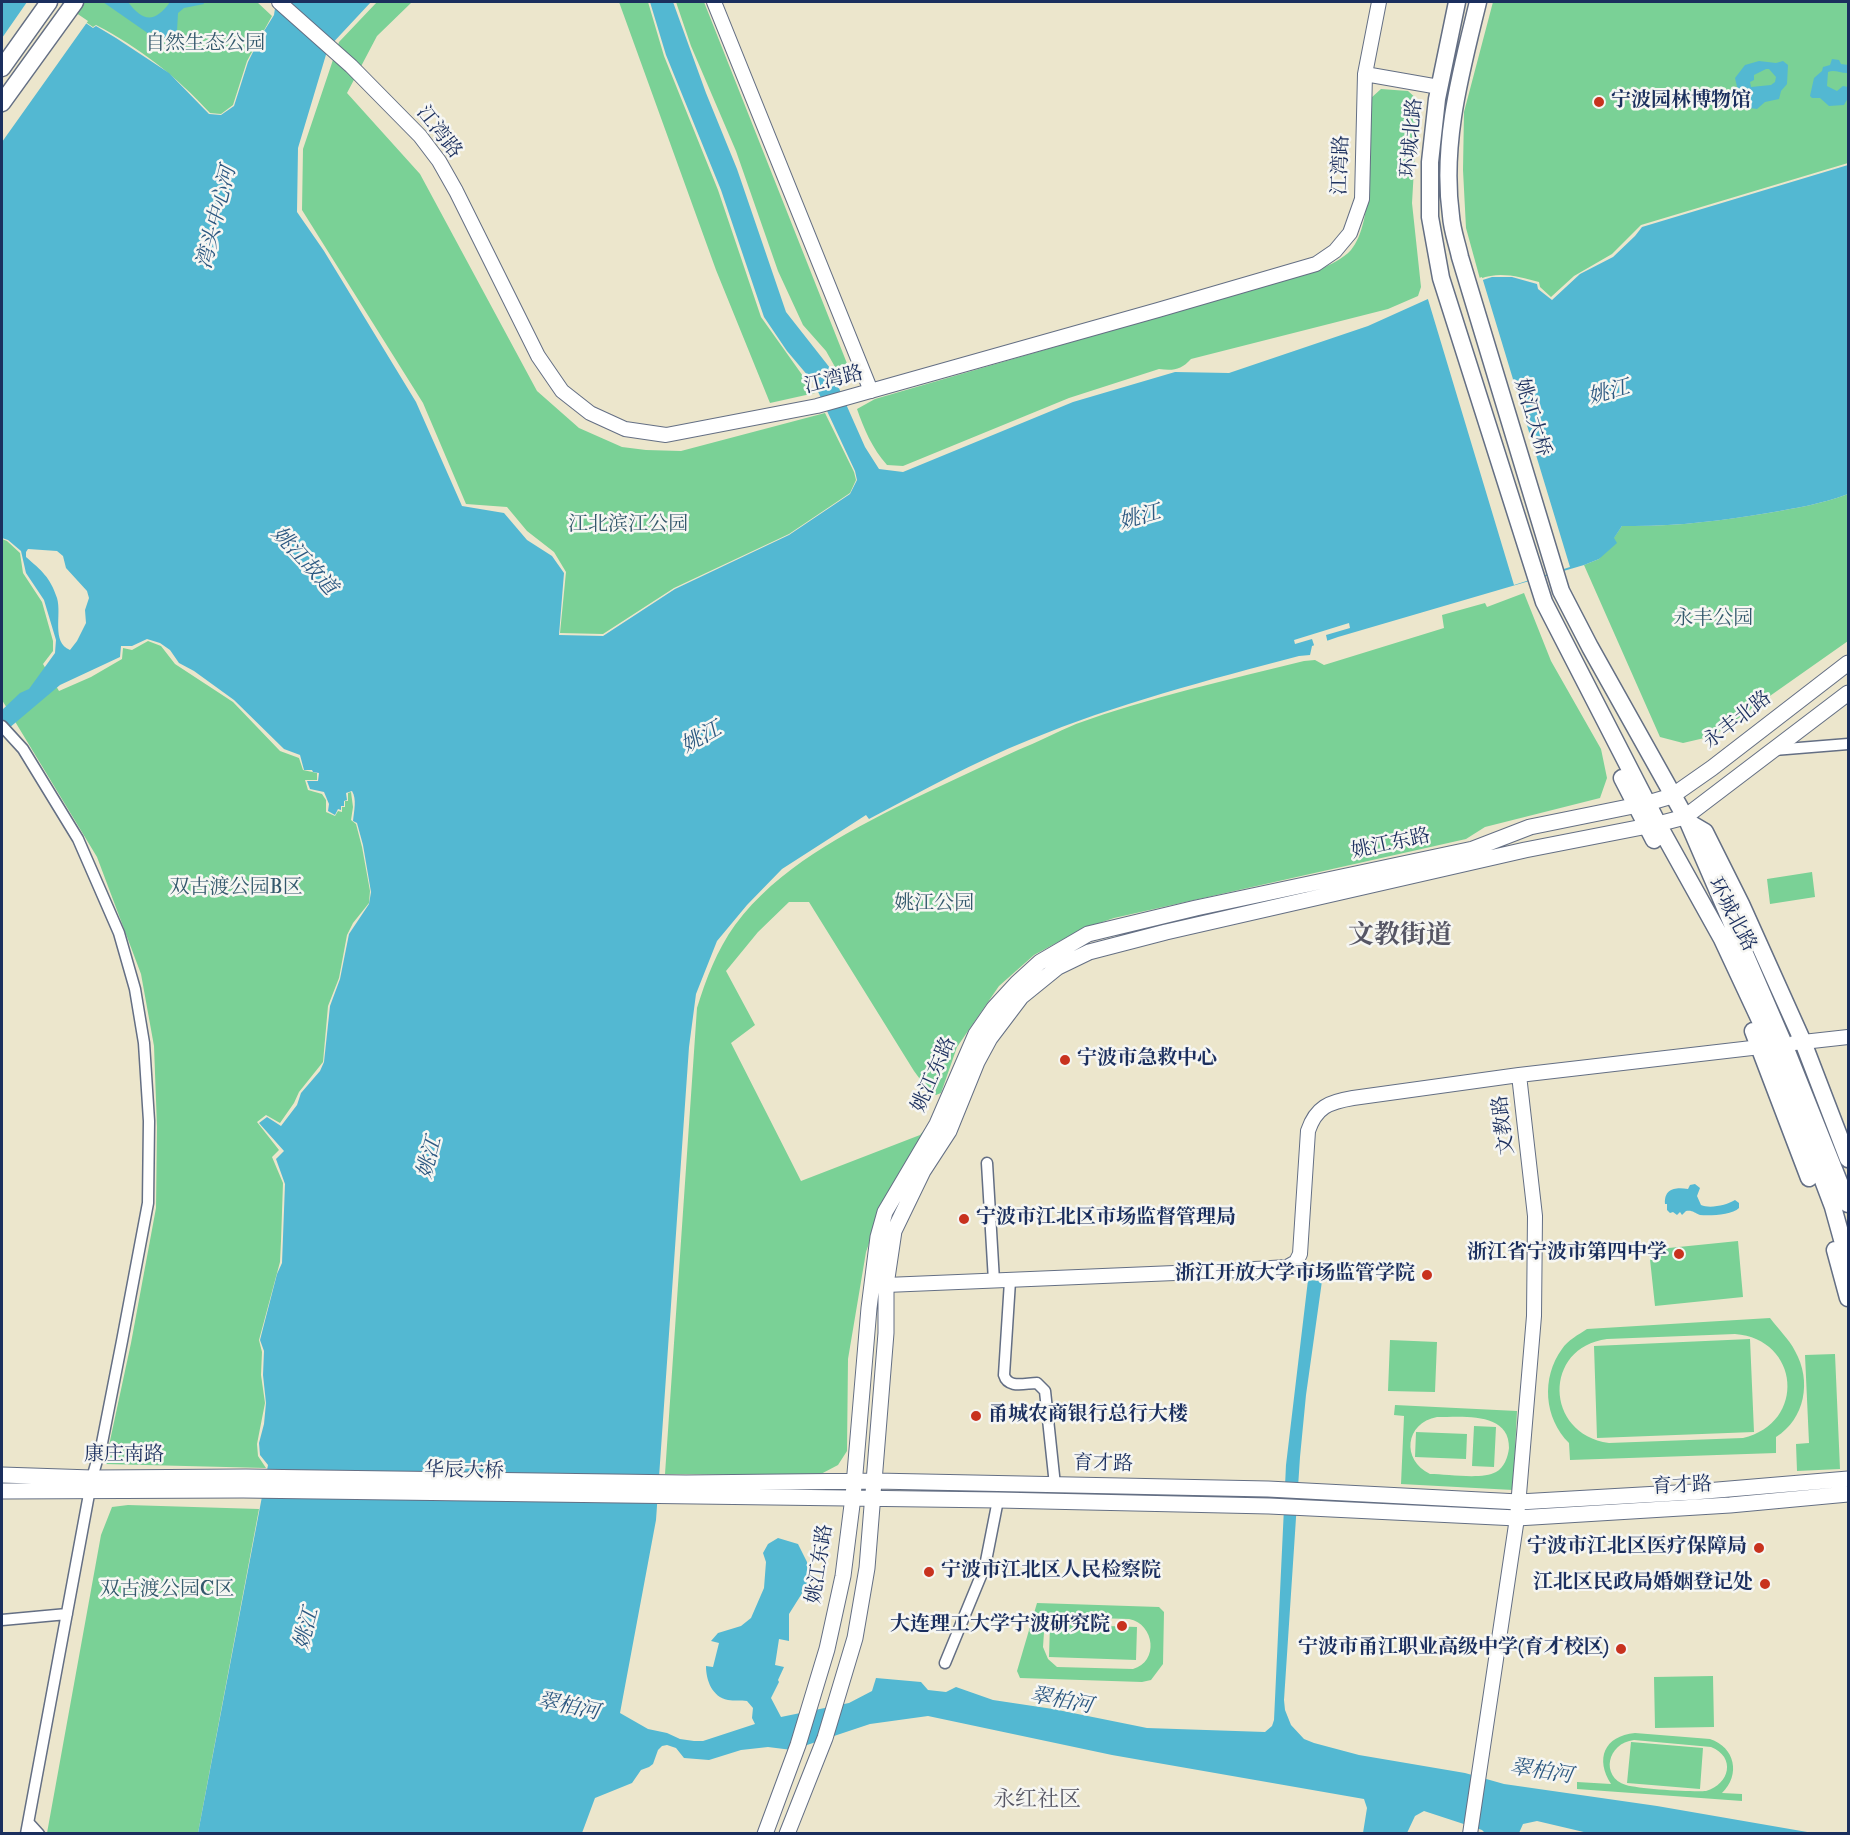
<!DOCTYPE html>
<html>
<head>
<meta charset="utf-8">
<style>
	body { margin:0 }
	#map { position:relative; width:1850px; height:1835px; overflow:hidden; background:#ece6cc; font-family:"IM FELL Double Pica",serif }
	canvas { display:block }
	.frame { position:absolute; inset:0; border:3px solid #1b2f5e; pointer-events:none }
</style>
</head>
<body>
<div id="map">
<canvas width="1850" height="1835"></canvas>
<div class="frame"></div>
</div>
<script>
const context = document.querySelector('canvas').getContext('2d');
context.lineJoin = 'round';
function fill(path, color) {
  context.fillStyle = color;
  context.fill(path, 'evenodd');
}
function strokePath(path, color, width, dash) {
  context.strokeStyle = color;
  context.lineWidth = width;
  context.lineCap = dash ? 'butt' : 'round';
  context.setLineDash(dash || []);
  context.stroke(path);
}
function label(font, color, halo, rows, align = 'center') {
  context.font = font + ' "IM FELL Double Pica","Noto Serif SC",serif';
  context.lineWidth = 5;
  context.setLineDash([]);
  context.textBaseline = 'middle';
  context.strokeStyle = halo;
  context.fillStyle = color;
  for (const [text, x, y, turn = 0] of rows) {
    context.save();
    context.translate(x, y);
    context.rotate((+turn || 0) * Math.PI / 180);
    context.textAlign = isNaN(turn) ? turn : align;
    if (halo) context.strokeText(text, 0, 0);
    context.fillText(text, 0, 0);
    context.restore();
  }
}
const green = new Path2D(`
	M56,2H257L272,16L247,61L233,105L221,114L210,113C176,76 140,48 96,25L93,27Z
	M377,2H412L377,36L347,93L420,174L537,391L579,428L622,447L646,450L681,451L825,413L854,472L856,480L850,493L789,534L674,588L603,634L560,633L566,572L554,552L527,531L507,507L466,504L423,403L302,210L303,149L339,42Z
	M619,2H648L664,56L718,190L761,317L815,393L770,403L716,270Z
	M676,2H704L848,366L847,376L843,381L826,351L803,325L778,271L736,151L691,46Z
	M1493,2H1848V163L1641,225L1612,254L1574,276L1551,297L1540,287L1539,282C1519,277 1500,271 1480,279L1466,228L1463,170L1464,112Z
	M1381,89L1408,91L1418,100L1412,203L1421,287L1418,296L1388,309L1191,359C1181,370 1173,371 1159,369L1069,398L903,466L887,465C872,448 864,429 857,409L875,399L1320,270C1330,264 1343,259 1351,250C1375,223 1370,134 1371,98Z
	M1848,494V641L1713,736L1683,743L1660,737L1584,565L1599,559L1622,526C1674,527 1717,521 1768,513C1796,508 1822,504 1848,494Z
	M2,539L7,541L20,553L23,573L42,602L53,641V651L43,664L59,691L91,677L122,659L123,648L132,650L148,641L161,646L175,664L233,702L280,751L299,758L303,770L317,773V780H305L308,790L322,794L326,800V812L335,816L338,811L342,812V807H345V801H348V793L351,792L353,807L351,820L356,824L362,847L370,891L369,903L353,923L347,935L339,978L328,1006L323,1062L299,1092L294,1103L280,1123L266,1115L257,1122L279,1150L272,1157L283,1183L281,1241L280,1262L259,1340L262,1352L261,1375L265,1403L257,1444L258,1456L266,1468L105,1464L131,1343L156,1208L157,1127L154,1046L141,974L97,857L2,700Z
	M1524,593L1551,661L1601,749L1607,778L1600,798L1485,827L1466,839L1114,918L1082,929L1034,955L999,986L957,1047L941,1093L936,1095L928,1090L914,1071L809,902H789L758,932L726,971L755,1025L731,1043L801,1181L920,1135L926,1128L883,1203L866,1252L848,1359L847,1451L838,1465L819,1475L665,1474L697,1008C706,979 717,950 735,925C777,868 845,833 907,802C944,784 981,767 1018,750C1038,742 1057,732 1076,724C1150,697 1228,680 1304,661L1315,660L1324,665L1444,628L1442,615L1485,603L1487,607Z
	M1812,872L1815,897L1770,904L1767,879Z
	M1738,1241L1743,1297L1655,1306L1649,1250Z
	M1770,1318C1778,1329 1789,1339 1795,1351C1812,1381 1805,1419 1776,1437V1453L1570,1460L1569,1443C1544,1418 1541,1378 1562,1349C1568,1340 1578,1335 1587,1329ZM1735,1334C1800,1339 1807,1423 1743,1438L1609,1443C1544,1434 1543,1347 1607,1339Z
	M1750,1339L1754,1432L1597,1438L1594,1346Z
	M1390,1340L1437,1342L1435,1392L1388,1391Z
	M1835,1354L1840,1469L1797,1471L1796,1444L1809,1443L1805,1355Z
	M1395,1405L1517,1411L1513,1490L1401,1484L1404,1416L1394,1415ZM1437,1417C1461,1417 1510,1411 1509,1448C1508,1457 1504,1468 1496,1472C1482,1480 1447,1474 1430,1474C1401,1460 1405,1423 1437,1417Z
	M1474,1426L1496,1427L1494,1467L1472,1466Z
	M1416,1432L1467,1434L1466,1459L1415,1457Z
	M128,1505L259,1509L198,1833H47L101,1535L112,1507Z
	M1037,1603L1159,1607L1164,1612L1163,1664L1151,1680L1142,1682L1020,1678L1017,1671ZM1062,1617L1129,1619C1155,1624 1159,1662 1133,1669L1057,1667L1048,1659L1043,1647L1044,1632L1050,1624L1049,1657L1136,1660L1137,1627L1050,1624Z
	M1713,1676L1714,1727L1655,1728L1654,1677Z
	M1635,1733L1710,1739C1735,1747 1741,1775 1722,1793L1742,1794V1801L1577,1789V1782L1611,1784C1595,1759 1604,1736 1635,1733ZM1634,1740L1711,1747C1736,1757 1730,1784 1706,1791C1692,1792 1639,1789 1626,1785C1600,1777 1607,1743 1634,1740Z
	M1631,1742L1703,1748L1700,1789L1627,1783Z`);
const water = new Path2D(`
	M2,2H55L93,28L96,26L116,38L169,73L209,114L221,115L234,106L248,62L261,36L274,15L276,2H371L328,48L298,148L297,212L324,251L416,402L462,506L504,513L527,540L552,556L564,573L559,635L603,636L675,589L789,535L850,494L857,480L855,471L814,383L787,351L764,317L721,190L666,55L650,2H673L706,93L737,169L786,312L830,368L865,447L879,469L903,472L1073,402L1175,372L1229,373L1368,326L1439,294L1492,277H1512L1537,284L1538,289L1552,300L1580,274L1613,257L1635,236L1642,227L1848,165V494C1822,504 1796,508 1768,513C1718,521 1674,527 1622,526L1614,538L1617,543L1599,559L1584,565L1338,637L1312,646L1310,655L1299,656C1208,680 1116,704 1029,740C974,762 922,791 869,819L866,815L782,869L747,905L717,941L696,994L689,1047L656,1520L620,1713L648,1729L667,1733L680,1739L694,1741H703L755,1724L752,1718L753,1708L747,1701C741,1700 734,1701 728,1700C712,1697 706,1680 706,1666L713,1667L719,1643L711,1641L718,1633L741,1626L751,1618L764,1588L766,1562L763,1553L768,1544L778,1538L798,1544L807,1562L808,1577L806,1587L789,1614V1641L779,1639L775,1665L784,1667L778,1680L779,1682L771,1698L781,1717L849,1703L872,1691L876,1678L921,1682L928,1690L946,1692L956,1687L993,1700L1053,1709L1147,1728L1265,1732L1272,1726L1274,1720L1286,1465L1308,1280L1322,1281L1306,1395L1300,1457L1284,1700L1285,1710L1291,1725L1304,1739L1314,1743L1359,1755L1465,1773L1504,1784L1657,1806L1813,1833H1588L1537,1821L1523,1824L1519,1833H1485L1482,1830L1424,1811L1415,1816L1407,1833H1363L1367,1808L1364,1799L1112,1755L928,1716L870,1724L792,1750L768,1747L741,1750L709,1760L684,1758L676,1748L667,1745L662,1746L658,1750L653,1764L649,1767L641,1770L632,1783L595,1798L582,1833H198L268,1465L260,1455L259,1443L264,1424L266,1403L263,1375L264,1351L260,1340L277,1274L282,1263L285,1184L276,1159L284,1151L259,1123L267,1117L281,1126L297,1105L301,1093L320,1071L324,1062L330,1006L340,979L349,934L369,904L371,892L363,845L357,823L353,821C354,811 357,799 352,791L346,793L347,800L344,801V806H341V810L338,809L335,815L328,811L329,804L324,792L310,789L307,781H318L319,773L313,772L312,770H304L300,755L284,749L234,700L194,671L179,663L170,650L160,643L147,639L132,646H121L120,657L60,685L2,734V710L20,693L29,689L55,653L56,640L44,600L26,573L21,551L8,540L2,538ZM28,549L57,551L63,556L66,568L87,591L89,598L85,610L86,623L77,641L70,650C51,642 62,615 57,598C50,577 42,571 26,557V552Z
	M103,2H128C143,22 155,23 170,2H203L204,4L184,8L178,13L177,31L173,37L166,39L152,31L149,34Z
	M1832,59L1839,60L1841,64L1848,65V77L1847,73C1840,73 1834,69 1828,72L1827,86L1837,91L1843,86L1848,87V98L1844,105L1829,106L1820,98H1812L1810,96L1814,78L1822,71L1823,67L1830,65Z
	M1759,61L1776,63L1783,61L1788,65L1787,84L1781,91L1779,99L1765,102L1757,109C1748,108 1740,107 1734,99L1738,91L1735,78L1745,65ZM1766,69H1769L1776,77L1775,82L1771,85L1751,87L1750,82L1754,80V75Z
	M1695,1184L1700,1188L1697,1196L1701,1205C1710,1209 1727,1205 1735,1200L1739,1203V1208C1732,1215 1710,1216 1700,1215C1694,1213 1693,1210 1686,1211L1682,1215L1680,1212L1677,1215L1673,1212L1670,1213L1667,1210V1204H1665C1664,1188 1676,1187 1688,1189L1690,1185Z`);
const pier = new Path2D(`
	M27,2H60L88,21L2,142V38Z
	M1482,277L1570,567L1514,585L1427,296Z
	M1349,623L1350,628L1326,635L1328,644L1315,648L1312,639L1295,644L1294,640Z`);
const minor = new Path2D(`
	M2,726L23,749L78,839L119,933L135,989L144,1043L149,1121L148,1203L122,1341L102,1443L92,1478L26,1834
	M1774,750L1848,744
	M987,1163L994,1281
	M1010,1281L1004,1375C1008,1389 1025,1383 1037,1383L1045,1391L1055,1485
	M2,1620L67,1614
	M945,1663L985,1566L998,1500
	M29,1823L39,1834`);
const tertiary = new Path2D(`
	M279,2L351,66L420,136L439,161L456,191L538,356L562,391L590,413L625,429L666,435L817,406L1158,310L1316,264L1335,251L1350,233L1362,199L1365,74L1439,87
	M714,2L871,391
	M1365,74L1379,2
	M1794,1043L1848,1037
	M886,1285L1223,1271L1287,1267L1296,1262L1300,1254L1308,1131C1316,1107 1329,1102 1353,1098L1519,1075L1769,1046
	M1470,1834L1517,1518L1534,1316L1535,1216L1519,1075`);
const secondary = new Path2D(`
	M2,1475L92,1478L246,1477L686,1483L875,1481L1268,1489L1519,1502L1694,1492L1848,1479
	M2,1491L243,1490L998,1500L1269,1506L1517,1518L1730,1505L1848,1494
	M765,1834L798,1745L827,1649L843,1576L853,1497L869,1308L878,1237L885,1212L937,1124L976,1034L994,1008L1017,983L1040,962L1088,934L1196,908L1473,849L1530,827L1648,803L1672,796L1712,768L1848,663
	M787,1834L825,1738L855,1638L867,1568L886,1333V1285L894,1231L923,1171L949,1131L977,1062L990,1038L1021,997L1058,967L1089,952L1166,932L1525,850L1658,824L1685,817L1848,693`);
const primary = new Path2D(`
	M1457,2L1437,99L1430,162V217L1441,278L1544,602L1658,824L1722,939L1772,1046L1833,1207L1848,1261
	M1478,2C1461,72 1441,143 1451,216C1452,230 1457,243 1460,257L1561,591L1590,647L1688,822L1784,1044L1848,1204
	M2,68L49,2
	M2,103L75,2
	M1622,778L1654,840
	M1688,822L1705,832L1741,904L1803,1042L1848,1159
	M1753,1031L1809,1178
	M1835,1250L1848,1298`);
const markers = [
	[1599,102,6,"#c8321e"],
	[1065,1060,6,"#c8321e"],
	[964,1219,6,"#c8321e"],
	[1679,1254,6,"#c8321e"],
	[1427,1275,6,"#c8321e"],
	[976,1416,6,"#c8321e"],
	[1759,1548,6,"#c8321e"],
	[929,1572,6,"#c8321e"],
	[1765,1584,6,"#c8321e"],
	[1122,1626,6,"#c8321e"],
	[1621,1649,6,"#c8321e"]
];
const parkNames = [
	["自然生态公园",205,45],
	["江北滨江公园",628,526],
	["永丰公园",1713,620],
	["双古渡公园B区",236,889],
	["姚江公园",934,905],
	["双古渡公园C区",167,1591]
];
const poiNames = [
	["宁波园林博物馆",1611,102,"left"],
	["宁波市急救中心",1077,1060,"left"],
	["宁波市江北区市场监督管理局",976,1219,"left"],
	["浙江省宁波市第四中学",1667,1254],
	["浙江开放大学市场监管学院",1415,1275],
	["甬城农商银行总行大楼",988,1416,"left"],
	["宁波市江北区医疗保障局",1747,1548],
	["宁波市江北区人民检察院",941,1572,"left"],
	["江北区民政局婚姻登记处",1753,1584],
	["大连理工大学宁波研究院",1110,1626],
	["宁波市甬江职业高级中学(育才校区)",1609,1649]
];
const streetNames = [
	["江湾路",438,133,52],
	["环城北路",1413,138,-85],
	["江湾路",1342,165,-88],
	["江湾路",834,381,-14],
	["姚江大桥",1531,418,73],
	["永丰北路",1738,721,-38],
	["姚江东路",1391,845,-12],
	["环城北路",1731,915,62],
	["姚江东路",935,1075,-66],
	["文教路",1505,1125,-97],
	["康庄南路",124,1456],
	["育才路",1103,1465,1],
	["华辰大桥",464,1472,1],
	["育才路",1682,1487,-3],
	["姚江东路",821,1564,-81]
];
const waterNames = [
	["湾头中心河",218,218,-76],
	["姚江",1609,394,-15],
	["姚江",1140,519,-15],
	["姚江故道",303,562,47],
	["姚江",702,739,-29],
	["姚江",431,1158,-75],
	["姚江",308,1629,-75],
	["翠柏河",1061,1702,11],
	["翠柏河",568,1708,12],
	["翠柏河",1541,1773,9]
];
const quarterNames = [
	["永红社区",1037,1801]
];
const districtNames = [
	["文教街道",1400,937]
];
fill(green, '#7ad196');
fill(water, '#53b8d2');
fill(pier, '#ece6cc');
strokePath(minor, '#646f84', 13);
strokePath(tertiary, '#646f84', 16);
strokePath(secondary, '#646f84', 17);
strokePath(primary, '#646f84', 19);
strokePath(minor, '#fff', 10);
strokePath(tertiary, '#fff', 14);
strokePath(secondary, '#fff', 15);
strokePath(primary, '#fff', 16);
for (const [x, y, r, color] of markers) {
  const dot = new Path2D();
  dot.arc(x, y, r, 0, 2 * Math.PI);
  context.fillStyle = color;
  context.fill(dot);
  strokePath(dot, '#f6f6f2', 2);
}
label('20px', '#33586c', '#f6f6f2', parkNames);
label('bold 20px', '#1b2f5e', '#f6f6f2', poiNames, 'right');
label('20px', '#1b2f5e', '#f6f6f2', streetNames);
label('italic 21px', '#2c5881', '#f6f6f2', waterNames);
label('22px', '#565664', '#f6f6f2', quarterNames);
label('bold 26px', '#565664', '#f6f6f2', districtNames);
</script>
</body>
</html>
